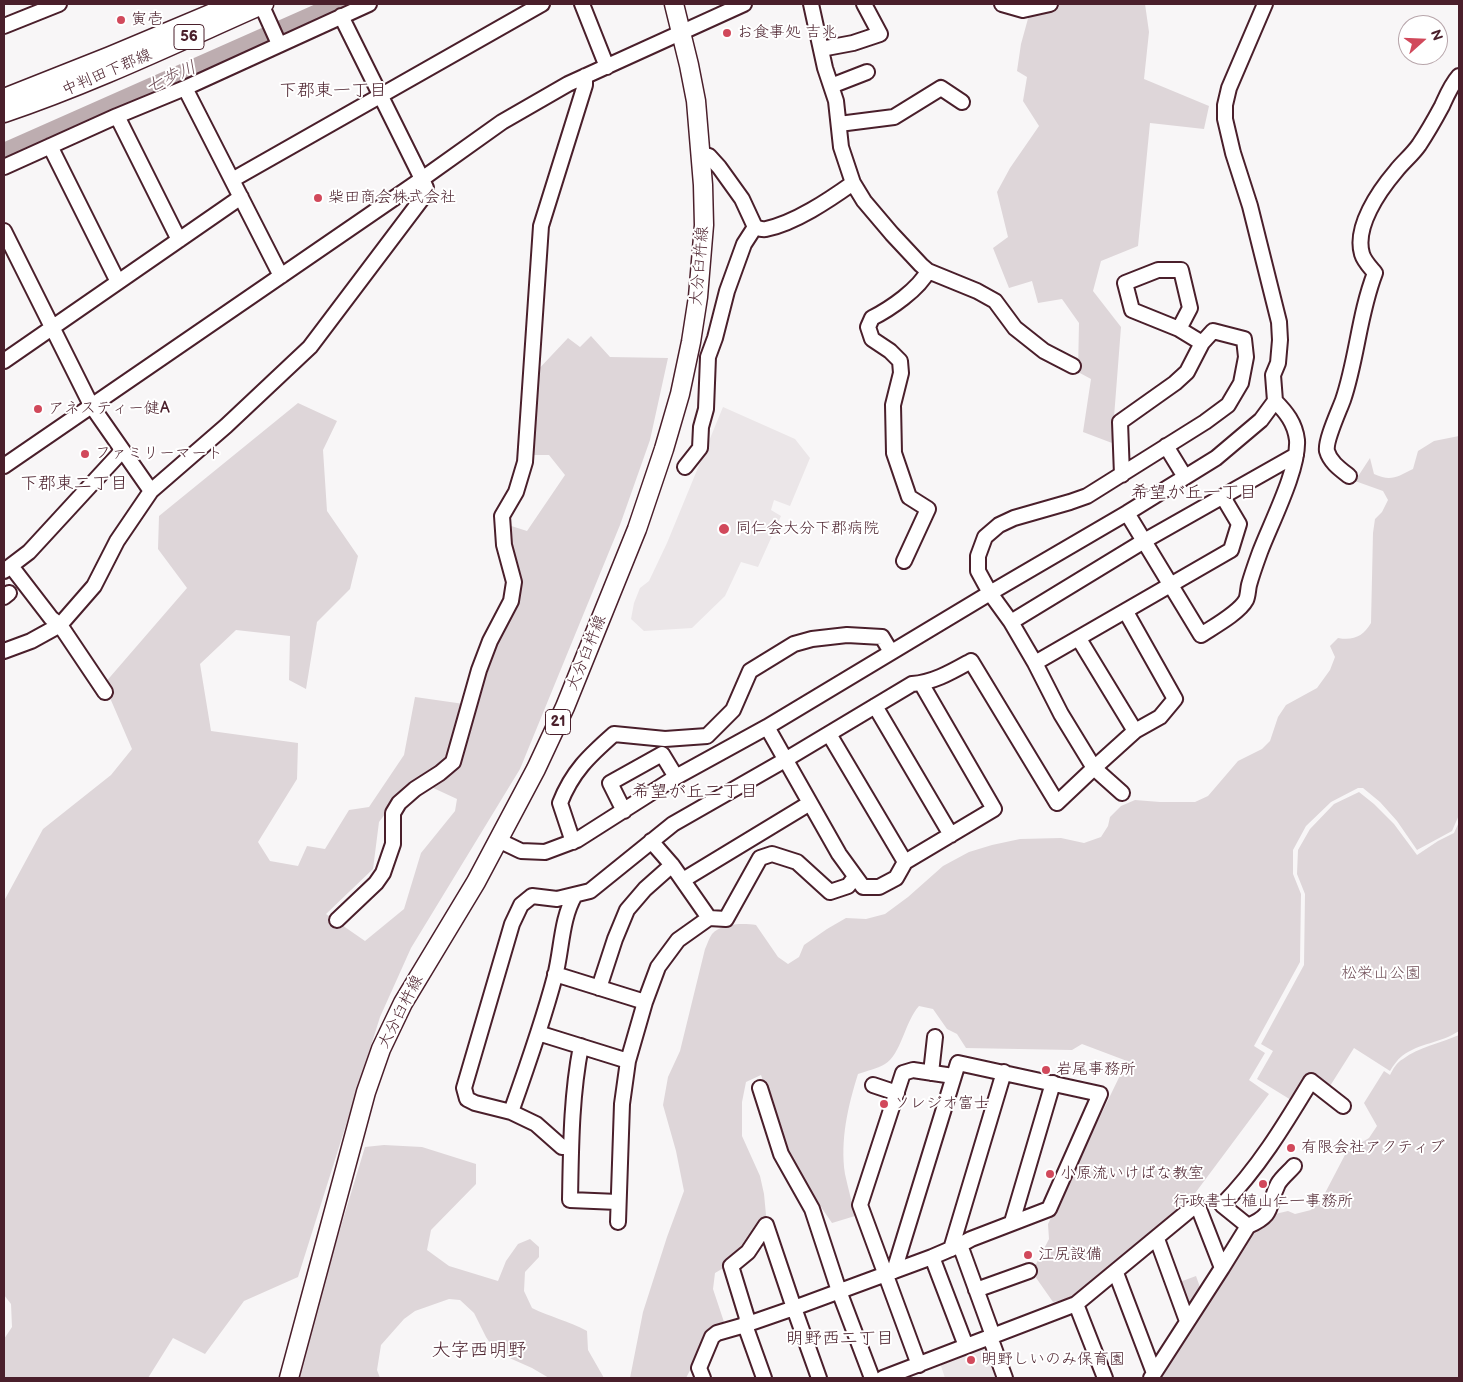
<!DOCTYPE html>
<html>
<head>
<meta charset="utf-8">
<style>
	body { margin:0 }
	#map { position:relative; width:1463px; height:1382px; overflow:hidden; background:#f8f6f7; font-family:"Balsamiq Sans",sans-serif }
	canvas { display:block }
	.frame { position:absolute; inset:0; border:5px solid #4a1f2b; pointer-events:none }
	.north { position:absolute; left:1398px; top:15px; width:50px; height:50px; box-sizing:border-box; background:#fff; border:1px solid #b7a5aa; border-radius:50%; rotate:70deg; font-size:14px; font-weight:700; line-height:20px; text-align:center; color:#4a1f2b }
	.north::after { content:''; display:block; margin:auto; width:18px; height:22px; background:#d1495b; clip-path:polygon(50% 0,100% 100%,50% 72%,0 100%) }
</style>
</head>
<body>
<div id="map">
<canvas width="1463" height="1382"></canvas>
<div class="frame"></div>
<div class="north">N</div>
</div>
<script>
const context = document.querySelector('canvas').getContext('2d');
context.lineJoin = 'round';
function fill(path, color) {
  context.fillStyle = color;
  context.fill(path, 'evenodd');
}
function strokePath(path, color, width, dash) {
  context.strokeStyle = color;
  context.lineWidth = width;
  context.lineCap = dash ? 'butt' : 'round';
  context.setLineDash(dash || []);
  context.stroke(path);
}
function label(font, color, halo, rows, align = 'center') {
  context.font = font + ' "Balsamiq Sans","Klee One",sans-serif';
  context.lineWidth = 4;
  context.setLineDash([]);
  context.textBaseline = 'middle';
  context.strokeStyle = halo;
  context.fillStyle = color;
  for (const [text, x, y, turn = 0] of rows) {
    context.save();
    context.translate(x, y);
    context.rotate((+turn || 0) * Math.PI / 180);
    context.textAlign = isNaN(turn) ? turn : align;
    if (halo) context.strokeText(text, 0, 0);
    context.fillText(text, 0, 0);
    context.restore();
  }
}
const built = new Path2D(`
	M723,407L795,439L810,458L790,506L774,500L771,510L781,516L758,567L741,562L725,596L692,628L644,631L631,619L634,603L640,588L649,581L667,543Z
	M988,1346L1000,1378H945L940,1363Z`);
const green = new Path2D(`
	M1061,4H1145L1149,32L1144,79L1209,106L1204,129L1150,123L1138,246L1101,261L1093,291L1121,327L1112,443L1083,432L1091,379L1078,372L1079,323L1062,299L1038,303L1032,281L1009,288L993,248L1008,237L997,192L1010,168L1039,126L1023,101L1027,77L1017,71L1021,44L1029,15Z
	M591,336L610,357L668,358L650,440L620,525L520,769L411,948L380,1017L298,1277L244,1301L205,1354L173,1338L148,1378H4V1339L12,1327L11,1304L4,1295V901L43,829L111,775L132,749L104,684L187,588L158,549L159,516L298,403L337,421L323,450L327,511L358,556L350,589L317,622L306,689L289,680L290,636L236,630L200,664L211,731L298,743L297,779L258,842L270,861L298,866L307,846L325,849L349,810L369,807L404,755L415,697L464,704L449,761L395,801L379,822L373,869L326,914L365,941L404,909L421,853L455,811L457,799L429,786L457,761L481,671L508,610L505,524L527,531L565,475L549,455H528L534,374L568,338L580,347Z
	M1459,436V815L1452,831L1417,850L1397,821L1380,802L1363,788H1358L1331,802L1306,826L1293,850V874L1301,894L1300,962L1254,1046L1265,1053L1249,1080L1269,1094L1193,1196L1078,1297L1053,1302L1032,1272L1049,1239L1048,1224L1127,1061L1082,1044L1072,1050L966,1048L957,1034L947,1029L933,1009L919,1006C905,1021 901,1055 885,1064C877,1069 866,1071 858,1074C848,1106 840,1140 845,1174C848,1188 852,1202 855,1216L832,1223L793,1166L784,1143L761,1075L746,1082L742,1102V1136L760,1176L764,1194L766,1215L763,1225L727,1266L715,1273L713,1289L725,1325L699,1353L686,1378H630L643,1312L667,1237L684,1191L676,1151L663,1105L668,1077L680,1051L705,949C707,945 709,938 712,934C722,923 743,923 756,925L778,957L788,964L799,957L804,945L827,929L846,918L866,919L885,914L908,897L943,866L969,852L992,845L1020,839L1061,838L1084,843L1101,837L1108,826L1110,817L1121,806L1135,800L1160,802H1195L1208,796L1238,761L1262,749L1270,741L1278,717L1286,705L1317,688L1330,670L1335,657L1330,646L1338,638C1354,641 1363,636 1371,623L1373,533L1375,519L1382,512L1388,500L1383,491L1355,481L1370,458L1374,474C1391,482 1397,477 1413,469L1418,451L1434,441Z
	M1359,792L1374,804L1394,824L1417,855L1438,841L1454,833L1459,822V1031C1441,1043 1419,1043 1402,1056C1397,1060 1393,1066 1390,1071L1354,1048L1330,1086L1310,1073L1291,1100L1257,1079L1273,1051L1261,1044L1304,965L1305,894L1297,874L1298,850L1310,829L1334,804Z
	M1459,1035V1378H1158L1248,1234L1275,1214L1288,1211L1295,1214L1311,1210L1324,1195L1347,1151L1369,1138L1377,1126L1364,1103L1384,1071L1390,1075C1393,1069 1397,1062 1403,1059C1419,1047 1441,1043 1459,1035Z
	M384,1145L422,1147L476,1164V1184L431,1230L427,1250L449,1266L498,1281L506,1261L518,1244L530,1239L539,1247V1257L525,1272L524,1291L532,1308C550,1317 569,1321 587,1331L588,1350L604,1378H549L532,1368L496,1352L486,1337L474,1313L460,1300L449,1299L415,1311L404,1319L381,1345L377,1370L380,1378H295L365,1147Z
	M1196,1276L1201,1290L1190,1305L1185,1307L1177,1283Z`);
const river = new Path2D(`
	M4,152L338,4`);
const minor = new Path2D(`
	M261,4L279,44
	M582,4L607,67
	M811,4L825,68L836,101L841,147L853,183L864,201L892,234L921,265L928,271C919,289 890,309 872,318L868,327L872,339L890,351L900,361L901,373L893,405L894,453L909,497L928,509L904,561
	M1002,4L1023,10L1050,4
	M4,26L59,4
	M821,49L853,43L880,34L864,4
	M831,86L867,72
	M185,88L281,276
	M117,116L179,240
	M839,124L894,117L941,88L962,102
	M50,146L118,282
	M4,167L117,116L185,88L369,4
	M232,180L542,4
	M755,227C758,228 762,230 766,229C795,223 829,200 853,183
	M4,231L91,405L151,491
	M928,271L977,291L995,301L1015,328L1044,351L1073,366
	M1179,329L1190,308L1181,270H1158L1125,283L1132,310L1179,329L1202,343
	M4,361L241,197
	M1166,446L1185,477
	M4,466L422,179L502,122L568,84L744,4
	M685,467L700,448L701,427L706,409L708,357L715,338L727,291L744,244L755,227L742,199L719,167L709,156L701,154
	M1122,475L1120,422L1175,383L1187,372L1202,343L1213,331L1244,339L1246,357L1241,383L1228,405L1205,422L1087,496L1070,502L1014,518L999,525L985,537L978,556V571L990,593L1011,622L1035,663L1061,714L1094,768L1122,793
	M1349,476C1340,469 1330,462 1327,451C1325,441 1339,411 1343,400C1357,359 1359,314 1375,273C1370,267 1364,261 1362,254C1354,227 1379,191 1396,171C1403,162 1412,155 1419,145C1427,133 1435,119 1442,106C1447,95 1451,85 1459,76
	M1127,513L1201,635C1213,627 1239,613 1246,600C1248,596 1248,589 1249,585C1252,574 1256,563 1260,552C1271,523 1299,469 1297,440C1295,423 1286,412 1275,401
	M11,566L51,618L60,625L105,692
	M4,571L29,552L122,451
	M4,597L9,593
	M1011,622L1144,541L1296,455
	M1079,639L1135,731
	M4,651L31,641L60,625L94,586L117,541L151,491L226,426L310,347L424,196L426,188L422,179L341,16
	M1035,663L1231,550L1239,524L1223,497
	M875,706L951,835
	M767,727L839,854L863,887H879L896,878L905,862L994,809L921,683
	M829,734L905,862
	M624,811L610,783L662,754L676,777
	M498,840L521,851L545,852L577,840L676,777L767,727L990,593L1127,513L1216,458L1261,420L1275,401L1273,375L1278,363L1280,340L1279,322L1250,206L1233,153L1225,119V105L1229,88L1265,4
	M651,841L672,865L709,918L726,919L760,858L772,854L797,862L830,892L848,886L855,877
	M573,842L560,803C572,772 589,756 614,734L665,739L707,736L733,710L750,671L794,644L812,639L847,635L882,637L891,652
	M683,880L810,803
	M337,920L376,883L383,873L393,844V813L399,803L415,789L440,773L453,762L479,670L490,641L511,601L514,582L504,545L502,516L516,492L525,462L541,226L585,85V76
	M555,974L645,1002
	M599,988L615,939L627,910L645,889L672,865
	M538,1033L628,1061
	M581,1046C571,1097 571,1148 570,1200L618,1202
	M931,1073L935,1037
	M873,1085L897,1093
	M760,1088L781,1154L812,1209L839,1291L872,1378
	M511,1112C527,1067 543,1022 555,976C562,949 561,919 575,895
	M571,1146L562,1147L536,1124L511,1112L475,1103L467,1099L464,1088L512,924L521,905L532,896L557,899L590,891L673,824L785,760L912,684C933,683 953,671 971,661L1057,803L1094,768L1135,731L1160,717L1175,699L1126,612
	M618,1222L622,1104L628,1061L645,1002L658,967L678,940L709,918
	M1012,1222L1053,1083
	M1248,1226C1276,1214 1267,1206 1278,1184C1282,1177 1289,1172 1294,1166
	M1157,1239L1187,1321
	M960,1245L992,1333L990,1337L1005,1378
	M951,1249L1004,1072
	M932,1257L966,1346
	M1222,1268L1248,1226L1222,1205C1258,1169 1285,1124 1311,1081L1343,1106
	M1116,1273L1154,1373
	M976,1290L1029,1271
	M1076,1304L1105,1378
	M919,1365L860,1205L903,1073L913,1070L953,1076
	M703,1378L699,1368L712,1337L717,1333L745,1325L794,1308L932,1257L960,1245L971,1239L1049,1209L1100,1094L958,1063L894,1271
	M764,1378L745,1325L747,1318L731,1266L748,1252L766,1225L794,1308L819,1378
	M883,1378L1076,1304L1197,1204L1222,1268L1151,1378`);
const major = new Path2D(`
	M4,98L110,56L234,4
	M4,113C93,83 178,42 264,4
	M289,1378L366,1092L381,1049L403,1003L476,882L536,769L565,707L637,529L664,449L680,394L691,342L698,297L704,225L703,185L696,101L689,65L674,4`);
const markers = [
	[121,20,5,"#d1495b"],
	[727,33,5,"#d1495b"],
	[318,198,5,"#d1495b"],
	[38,409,5,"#d1495b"],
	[85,454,5,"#d1495b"],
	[724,529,6,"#d1495b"],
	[1046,1070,5,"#d1495b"],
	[884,1104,5,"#d1495b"],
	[1291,1148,5,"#d1495b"],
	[1050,1174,5,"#d1495b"],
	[1263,1184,5,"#d1495b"],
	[1028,1255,5,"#d1495b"],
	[971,1360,5,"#d1495b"]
];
const shields = [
	[189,37,30],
	[558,722,25]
];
const shieldNames = [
	["56",189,37],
	["21",558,722]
];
const poiNames = [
	["寅壱",131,20],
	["お食事処 吉兆",737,33],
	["柴田商会株式会社",328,198],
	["アネスティー健A",48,409],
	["ファミリーマート",95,454],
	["同仁会大分下郡病院",735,529],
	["岩尾事務所",1056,1070],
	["ソレジオ富士",894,1104],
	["有限会社アクティブ",1301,1148],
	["小原流いけばな教室",1060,1174],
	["行政書士 植山仁一事務所",1263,1202,"center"],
	["江尻設備",1038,1255],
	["明野しいのみ保育園",981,1360]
];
const streetNames = [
	["中判田下郡線",107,73,-23],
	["大分臼杵線",700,266,-85],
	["大分臼杵線",587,653,-68],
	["大分臼杵線",401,1012,-63]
];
const parkNames = [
	["松栄山公園",1381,974]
];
const waterNames = [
	["七歩川",171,78,-24]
];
const neighbourhoodNames = [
	["下郡東一丁目",333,91],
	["下郡東二丁目",74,484],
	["希望が丘一丁目",1194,493],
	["希望が丘二丁目",695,792],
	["明野西二丁目",840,1339]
];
const quarterNames = [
	["大字西明野",479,1351]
];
fill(built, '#ebe6e8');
fill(green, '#ded6d9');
strokePath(river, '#bdadb0', 18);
strokePath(minor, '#4a1f2b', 18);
strokePath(major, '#4a1f2b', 21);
strokePath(minor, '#fff', 14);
strokePath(major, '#fff', 18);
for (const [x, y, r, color] of markers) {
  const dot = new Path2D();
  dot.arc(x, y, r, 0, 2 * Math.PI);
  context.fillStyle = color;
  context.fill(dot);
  strokePath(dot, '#fff', 2);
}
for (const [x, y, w] of shields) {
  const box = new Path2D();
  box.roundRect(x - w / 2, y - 12.5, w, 25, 4);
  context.fillStyle = '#fff';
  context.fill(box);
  strokePath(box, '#4a1f2b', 1);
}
label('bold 15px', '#4a1f2b', null, shieldNames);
label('16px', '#4a1f2b', '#fff', poiNames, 'left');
label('16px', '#4a1f2b', '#fff', streetNames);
label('16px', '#6f4d56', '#fff', parkNames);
label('italic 18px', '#72515a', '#fff', waterNames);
label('18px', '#4a1f2b', '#fff', neighbourhoodNames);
label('19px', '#4a1f2b', '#fff', quarterNames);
</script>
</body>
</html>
